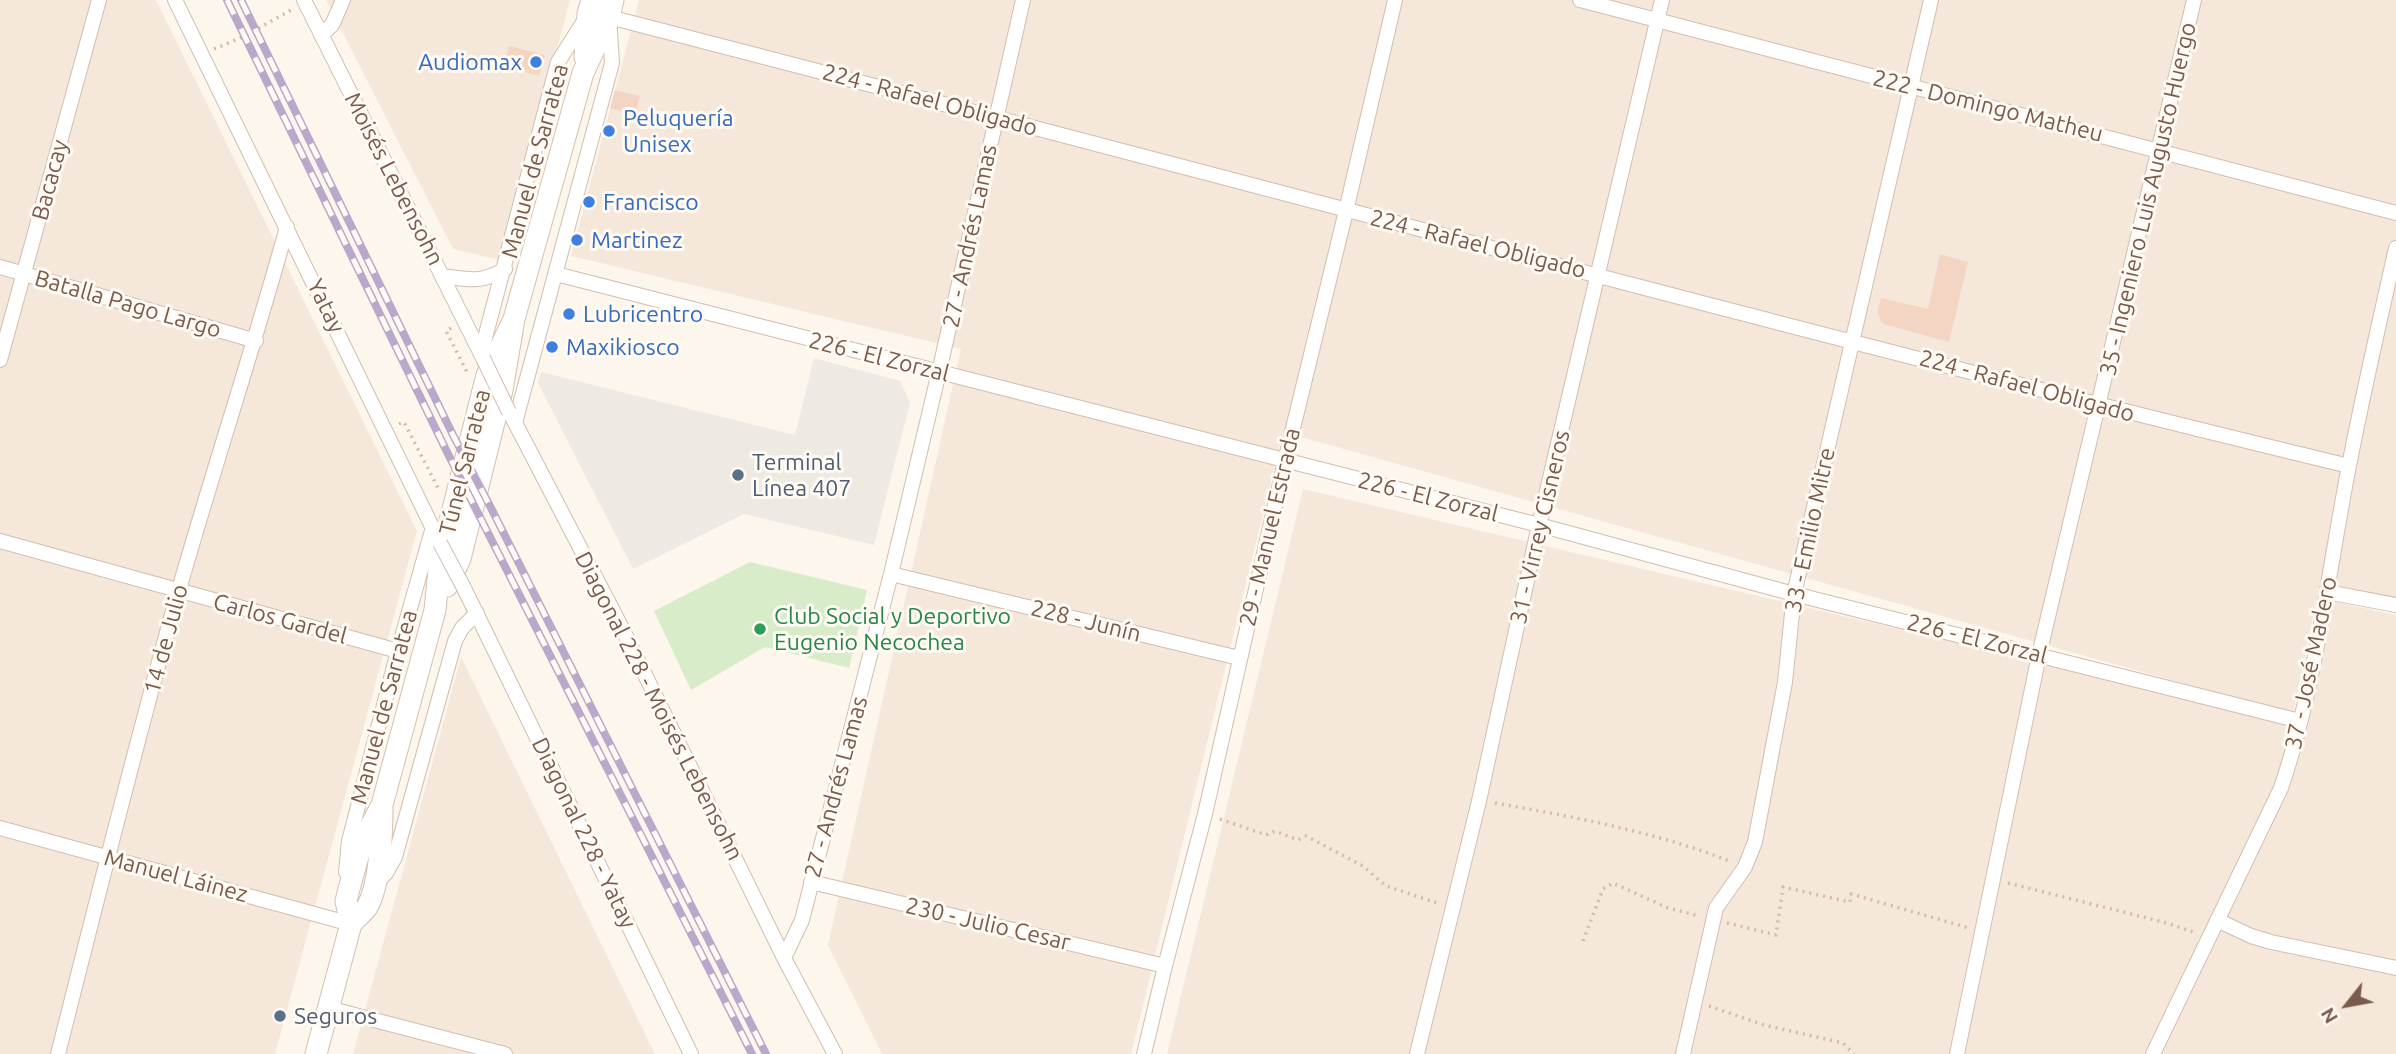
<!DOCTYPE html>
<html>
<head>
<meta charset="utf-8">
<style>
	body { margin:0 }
	#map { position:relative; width:2396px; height:1054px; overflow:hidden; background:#fdf6ec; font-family:Ubuntu,sans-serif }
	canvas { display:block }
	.north { position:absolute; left:2312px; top:970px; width:70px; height:70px; -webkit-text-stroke:5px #fffaf3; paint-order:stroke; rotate:239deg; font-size:19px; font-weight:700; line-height:28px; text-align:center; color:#7a5c4d }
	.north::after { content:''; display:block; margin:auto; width:24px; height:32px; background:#7a5c4d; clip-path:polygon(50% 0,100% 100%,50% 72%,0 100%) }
</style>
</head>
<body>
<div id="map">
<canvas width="2396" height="1054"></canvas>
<div class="north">N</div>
</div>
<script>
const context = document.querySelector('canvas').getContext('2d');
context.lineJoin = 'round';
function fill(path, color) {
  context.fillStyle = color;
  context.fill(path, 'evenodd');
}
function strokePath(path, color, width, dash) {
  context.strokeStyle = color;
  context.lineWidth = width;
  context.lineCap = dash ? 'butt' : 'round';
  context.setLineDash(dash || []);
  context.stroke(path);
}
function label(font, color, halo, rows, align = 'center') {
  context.font = font + ' Ubuntu,sans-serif';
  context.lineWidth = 6;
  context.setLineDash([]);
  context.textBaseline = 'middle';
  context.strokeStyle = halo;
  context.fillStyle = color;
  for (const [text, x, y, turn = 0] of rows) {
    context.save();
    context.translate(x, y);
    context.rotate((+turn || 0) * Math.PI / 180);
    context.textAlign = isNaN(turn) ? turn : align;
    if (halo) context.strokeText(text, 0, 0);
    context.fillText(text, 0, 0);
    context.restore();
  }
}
const residential = new Path2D(`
	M0,0H156L417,531L275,1054H0Z
	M326,0H570L500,260L453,249Z
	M639,0H2396V599L2320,583L2293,714L1283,432L1131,1054H882L828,945L961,349L571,256Z
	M1303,489L2307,725L2332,601L2396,615V1054H1167Z
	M461,657L655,1054H353Z`);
const industrial = new Path2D(`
	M814,358L900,381L910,402L874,545L744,514L633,569L538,383L541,372L795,435Z`);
const green = new Path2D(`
	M750,562L867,590L849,668L765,647L691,690L654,611Z`);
const building = new Path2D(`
	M509,46L545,55L539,76L504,66Z
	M615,90L640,96L635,115L610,108Z
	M1940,254L1968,262L1949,342L1883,324L1877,313L1881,298L1928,309Z`);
const path = new Path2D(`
	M214,49L245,36L291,10
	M451,328L446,331L467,372
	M399,424L404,422L438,488
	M1495,803C1575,817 1656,832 1732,862
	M1220,819L1266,835L1275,831L1298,840L1306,836L1363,866L1386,886L1437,903
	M2008,883L2167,923L2196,933
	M1727,923L1776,935L1783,887L1850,902L1851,894L1969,928
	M1583,941L1603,889L1613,883L1668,908L1699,916
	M1709,1006L1764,1025L1843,1043L1854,1054`);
const street = new Path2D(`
	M175,0L440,543
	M304,0L483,358
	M1580,0L2396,213
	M321,35L332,25L343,0
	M0,267L256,341
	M556,274L1539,525L1794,594L2300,721
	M443,276C470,280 482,283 505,269
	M481,353L558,62L586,18
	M0,360L99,0
	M511,415L625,634L784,958L835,1054
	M515,423L612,63L609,17C1189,166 1766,325 2349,466
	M0,541L398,651
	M891,574L1239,658
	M464,588L691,1054
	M2327,592L2396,605
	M0,828L351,924
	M346,872L349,841L398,651L433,527
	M811,882L1165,966
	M376,883L386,873L395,857L455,641L462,628L477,613
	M2217,920L2251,936L2271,942L2396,968
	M784,958L802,920L891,574L939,372L1023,0
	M328,1008L505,1054
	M58,1054C97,900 135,746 178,593C213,470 253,350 287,227
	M1144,1054L1165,966L1205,814L1285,461L1346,211L1395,0
	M1417,1054L1479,801L1539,525L1662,0
	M1683,1054L1716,908L1745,867L1755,842L1785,682L1794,594L1931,0
	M1957,1054L2039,655L2194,0
	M2153,1054L2281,788C2316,685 2328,573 2349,466C2363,393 2380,320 2396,248`);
const secondary = new Path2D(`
	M585,57L588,14L592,0
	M447,586L460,559L502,390L514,319L583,73L609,17L613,0
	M351,924C356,918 363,913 367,907C380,886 382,832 382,808
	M316,1054L351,924L346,901L349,889L362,842L382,805L435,610L440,560L487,375L514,319`);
const rail = new Path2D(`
	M227,0L448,454L752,1054
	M241,0L453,435L490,506L766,1054`);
const streetBridge = new Path2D(`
	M483,358L509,412
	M440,543L464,588`);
const markers = [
	[536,62,7,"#3f7fe0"],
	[609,131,7,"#3f7fe0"],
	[589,202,7,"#3f7fe0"],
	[577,240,7,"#3f7fe0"],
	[569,314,7,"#3f7fe0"],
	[552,347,7,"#3f7fe0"],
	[738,475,7,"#5c6f8a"],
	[760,629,7,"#2e9e5b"],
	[280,1016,7,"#5c6f8a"]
];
const shopNames = [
	["Audiomax",522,62,"right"],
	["Peluquería",623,118],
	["Unisex",623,144],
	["Francisco",603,202],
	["Martinez",591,240],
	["Lubricentro",583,314],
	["Maxikiosco",566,347]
];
const streetNames = [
	["224 - Rafael Obligado",930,100,15],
	["222 - Domingo Matheu",1988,106,14],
	["Manuel de Sarratea",535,161,-75],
	["Moisés Lebensohn",394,179,63],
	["Bacacay",50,180,-75],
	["35 - Ingeniero Luis Augusto Huergo",2148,199,-77],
	["27 - Andrés Lamas",970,236,-78],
	["224 - Rafael Obligado",1478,244,14],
	["Batalla Pago Largo",128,304,16],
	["Yatay",326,306,64],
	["226 - El Zorzal",879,357,14],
	["224 - Rafael Obligado",2027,386,15],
	["Túnel Sarratea",465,462,-76],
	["226 - El Zorzal",1428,497,14],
	["29 - Manuel Estrada",1270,527,-77],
	["31 - Virrey Cisneros",1540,527,-77],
	["33 - Emilio Mitre",1810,530,-78],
	["Carlos Gardel",280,619,15],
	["228 - Junín",1086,621,14],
	["14 de Julio",166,639,-75],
	["226 - El Zorzal",1977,639,14],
	["37 - José Madero",2311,663,-78],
	["Diagonal 228 - Moisés Lebensohn",659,706,63],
	["Manuel de Sarratea",384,707,-75],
	["27 - Andrés Lamas",836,787,-75],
	["Diagonal 228 - Yatay",584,833,64],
	["Manuel Láinez",176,876,15],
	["230 - Julio Cesar",988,924,13]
];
const serviceNames = [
	["Terminal",752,462],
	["Línea 407",752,488],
	["Seguros",294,1016]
];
const leisureNames = [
	["Club Social y Deportivo",774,616],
	["Eugenio Necochea",774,642]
];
fill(residential, '#f5e8da');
fill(industrial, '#efe9e4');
fill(green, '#d8ecc9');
fill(building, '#f3d5c3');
strokePath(street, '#d1beb0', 16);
strokePath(secondary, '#d6c0b0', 23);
strokePath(path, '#d9b8a5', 3.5, [2, 5]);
strokePath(street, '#fff', 14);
strokePath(secondary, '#fff', 21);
strokePath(rail, '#b9a8c9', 8);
strokePath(rail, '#fffaf3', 5, [16]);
strokePath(streetBridge, '#d1beb0', 16, []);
strokePath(streetBridge, '#fff', 14);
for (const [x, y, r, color] of markers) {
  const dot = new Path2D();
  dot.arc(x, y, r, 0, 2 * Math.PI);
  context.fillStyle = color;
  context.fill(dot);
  strokePath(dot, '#fffaf3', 2.5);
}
label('23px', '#366cbe', '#fffaf3', shopNames, 'left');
label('23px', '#7a5c4d', '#fffaf3', streetNames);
label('23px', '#4e5e75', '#fffaf3', serviceNames, 'left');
label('23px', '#27864d', '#fffaf3', leisureNames, 'left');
</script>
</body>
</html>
